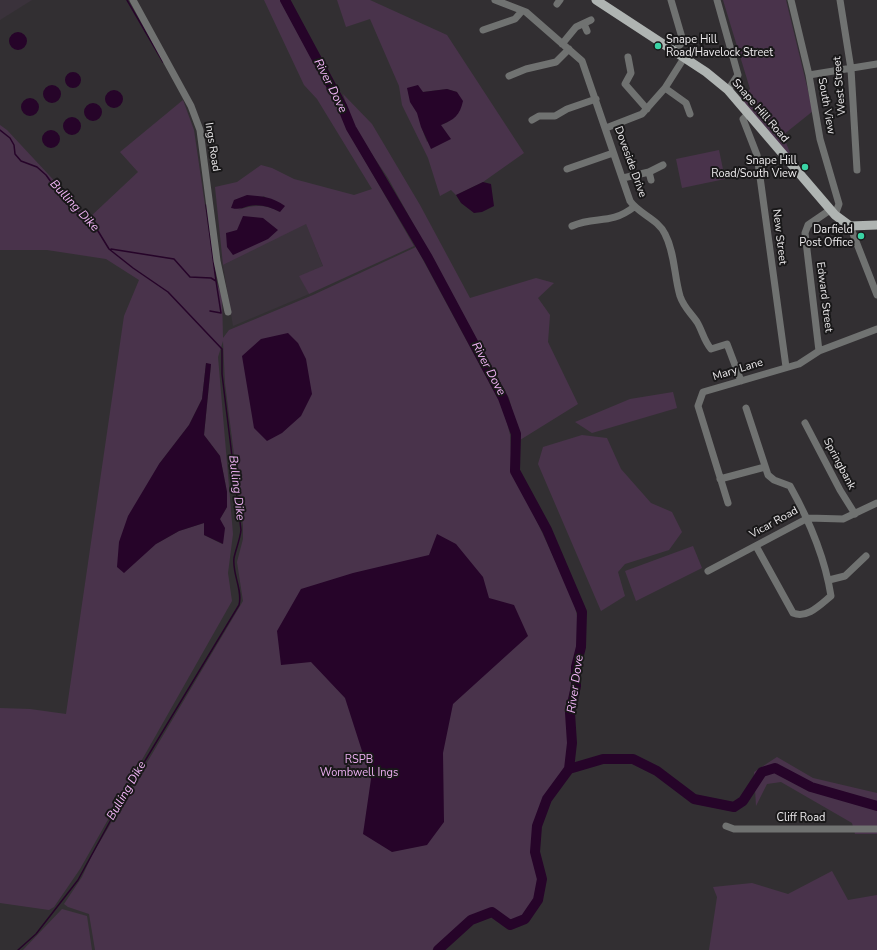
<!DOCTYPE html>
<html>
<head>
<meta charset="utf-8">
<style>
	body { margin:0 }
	canvas { display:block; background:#322f32 }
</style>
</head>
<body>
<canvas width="877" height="950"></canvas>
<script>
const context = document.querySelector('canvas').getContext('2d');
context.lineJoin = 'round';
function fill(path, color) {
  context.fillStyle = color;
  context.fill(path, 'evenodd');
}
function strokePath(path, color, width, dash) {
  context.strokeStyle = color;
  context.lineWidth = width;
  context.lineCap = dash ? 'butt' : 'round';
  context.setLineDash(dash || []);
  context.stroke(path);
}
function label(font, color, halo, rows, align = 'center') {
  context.font = font + ' "Nunito Sans",sans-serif';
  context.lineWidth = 4;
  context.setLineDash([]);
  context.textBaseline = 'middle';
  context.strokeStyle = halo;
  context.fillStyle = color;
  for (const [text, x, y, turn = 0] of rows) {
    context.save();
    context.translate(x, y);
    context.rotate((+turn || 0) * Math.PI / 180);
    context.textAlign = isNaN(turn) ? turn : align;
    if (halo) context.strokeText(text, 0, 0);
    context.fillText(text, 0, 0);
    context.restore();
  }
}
const built = new Path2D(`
	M0,0H32L0,20Z
	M306,223L323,267L300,276L309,294L233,326L223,265Z`);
const green = new Path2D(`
	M264,0H280L338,108L348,131L414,246L309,294L299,276L323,266L306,224L223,265L215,187L237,182L261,165L272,168L294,179L354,195L372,189L317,99L304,85ZM264,196L280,212C266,204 253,205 238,210Z
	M337,0H370L447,35L524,153L483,182L456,195L451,190L440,196L428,158L402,105L399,86L370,19L346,27ZM408,88L423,92L447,89L457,92L448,122L441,125L427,142C423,133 421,124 418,114C414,103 409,103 408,88Z
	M723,0H786L813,111L783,135L792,158L738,99L750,89Z
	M343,94L372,124L420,205L470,298L536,278L554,283L538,298L550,315L548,342L578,404L520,440L509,398L388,178L354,128Z
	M183,100L194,130L216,281L222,296L223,338L229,330L313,295L416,247L504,410L510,435L512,473L533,513L573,599L578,620V640L569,709L568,742L565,767L543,799L533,825L532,852L538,880L535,899L525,916L511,921L493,909L470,917L432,950H95L89,914L68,907L64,904L82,877L92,855L243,601L237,562L243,539V526L225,383L223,341L218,357L233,534L228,573L232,601L80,869L54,907L49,910L0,903V708L30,709L66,714L124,316L139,280L106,259L47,250H0V125L7,130L89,218L138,172L120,152ZM206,363L211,365L204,435L220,456L227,492V507L220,519L222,544L204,535V523L179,531L156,544L159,464L189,425L202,399Z
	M719,150L725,179L682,188L676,159Z
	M673,392L677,408L592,433L575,422L630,399Z
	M582,435L607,438L621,469L651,503L672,512L682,532L669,550L625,564L618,572L625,596L601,611L538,464L543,447Z
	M693,546L702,568L636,601L625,571Z
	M777,757L813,778L877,793V834H855L852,823L781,782L767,784L756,806L754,772Z
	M832,871L848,900L877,895V950H709L717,897L713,887L752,883L788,894Z
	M62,909L87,916L92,950H23Z`);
const water = new Path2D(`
	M9 41a9 9 0 1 1 18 0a9 9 0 1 1-18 0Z
	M65 80a8 8 0 1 1 16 0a8 8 0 1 1-16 0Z
	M43 94a9 9 0 1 1 18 0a9 9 0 1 1-18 0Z
	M418,85L423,92L447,89L457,92L463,101C460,115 454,120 441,125L451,139L431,149L421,127L417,113L410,102L407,88Z
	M105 99a9 9 0 1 1 18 0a9 9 0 1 1-18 0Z
	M21 107a9 9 0 1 1 18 0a9 9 0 1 1-18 0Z
	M84 112a9 9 0 1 1 18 0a9 9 0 1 1-18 0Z
	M63 126a9 9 0 1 1 18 0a9 9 0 1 1-18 0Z
	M42 139a9 9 0 1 1 18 0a9 9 0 1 1-18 0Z
	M483,182L491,184L494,206L482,212L474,213L461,203L456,195Z
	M247,195C261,196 273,197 285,206L280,212C270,207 260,204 249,206C242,208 239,210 231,208L234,200Z
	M243,216L263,218L278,230L268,239L233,255L227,247L226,233L237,230Z
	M288,333L298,343L306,359L312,394L301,416L282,433L267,441L254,428L242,356L261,339Z
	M206,363L211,364L204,435L220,456L227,492V507L220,519L225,528L223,544L204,535V523L179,531L156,544L124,573L117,567L119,542L128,516L159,464L189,425L202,399Z
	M437,534L456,544L483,577L489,598L514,605L528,636L453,704L443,753L444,822L427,845L392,852L363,834L371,779L345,698L311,662L281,665L277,631L301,589L353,573L429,555Z`);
const stream = new Path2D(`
	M127,0L163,62
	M0,130L10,138L14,145L15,154L21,161L37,167L46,175L59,193L87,223L98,231L109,249L133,268L168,292L222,349V374L241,530C240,540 236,548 234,558C232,574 243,590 239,605L125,794L78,880L36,934L18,950
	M206,205L216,281
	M111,249L174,259L190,277L211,278L216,281L221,313L210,311`);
const river = new Path2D(`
	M285,0L342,106L351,128L428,258L503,398L516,434L515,471L547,530L582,612L581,647L576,667V686L570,713L572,743L569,769
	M438,950L471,920L492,912L510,925L525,919L538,900L542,879L535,852L537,826L547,799L569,769L603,759H633L657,771L694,799L734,807L743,801L762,772L775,768L811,787L877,806`);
const minor = new Path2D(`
	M133,0L191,106L200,130L217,261L228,312
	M495,0L526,12L582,61L630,201C639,214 658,219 665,234C675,253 674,276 680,296C684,308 691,313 697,322C702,330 704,341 711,349L727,344L741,381
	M671,0L683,41L675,51
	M717,0L738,75L728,90
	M791,0L809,75L820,139L839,204L835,215
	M840,0L851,69L857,170
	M557,4L560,0
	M584,24L587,31
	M483,30L515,19L522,11
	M562,44L576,27L591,20
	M628,57L631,73L625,84L647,109
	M809,75L877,64
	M509,76L526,69L556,62L569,49
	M665,88L686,103L690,114
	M748,114L743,119L757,155L786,367
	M532,120L539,116H555L567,109L596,99
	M606,128L642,114L665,88L684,58
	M567,169L613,153
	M649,172L651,180
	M623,178L649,172L663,165
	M572,226C596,215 609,226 634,207
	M850,226L877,295
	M819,351L805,233L808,225L830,210
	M746,408L768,475L774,480L790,486C809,520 825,558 831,596C820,605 807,619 793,613L756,546
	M805,423L840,490L855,514
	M720,479L765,467
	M728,503L698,406L703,392L799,364L819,351L877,329
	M708,571L808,518L843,519L877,503
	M829,580L845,576L866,556
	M726,826L734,829H877`);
const major = new Path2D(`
	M596,0L706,72L728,90L835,215L850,226L877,225`);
const markers = [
	[658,46,4,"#3ad4a5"],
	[805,167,4,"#3ad4a5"],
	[861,236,4,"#3ad4a5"]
];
const poiNames = [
	["Snape Hill",666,40,"left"],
	["Road/Havelock Street",666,53,"left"],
	["Snape Hill",797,161],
	["Road/South View",797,174],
	["Darfield",853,230],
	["Post Office",853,243]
];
const streetNames = [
	["West Street",840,86,-95],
	["South View",826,106,80],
	["Snape Hill Road",760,111,49],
	["Ings Road",212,147,81],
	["Doveside Drive",630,162,70],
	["New Street",779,237,83],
	["Edward Street",824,297,83],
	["Mary Lane",738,370,-17],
	["Springbank",839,464,62],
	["Vicar Road",774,523,-29],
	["Cliff Road",801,818]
];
const parkNames = [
	["RSPB",359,760],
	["Wombwell Ings",359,773]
];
const waterNames = [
	["River Dove",330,86,63],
	["Bulling Dike",74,206,47],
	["River Dove",488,369,62],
	["Bulling Dike",236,488,83],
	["River Dove",576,684,-82],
	["Bulling Dike",127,791,-60]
];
fill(built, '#3a323b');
fill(green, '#49334b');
fill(water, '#260429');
strokePath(stream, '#260429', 1.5);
strokePath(river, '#260429', 10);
strokePath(minor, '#707271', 7);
strokePath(major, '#afb4b2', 9);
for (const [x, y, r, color] of markers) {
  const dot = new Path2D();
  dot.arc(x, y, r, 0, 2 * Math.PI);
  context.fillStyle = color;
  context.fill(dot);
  strokePath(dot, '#191819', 1.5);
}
label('11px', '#edebed', '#191819', poiNames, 'right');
label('11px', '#edebed', '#191819', streetNames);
label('11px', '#eaaeef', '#191819', parkNames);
label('italic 12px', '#f1b4f6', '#191819', waterNames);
</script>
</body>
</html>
